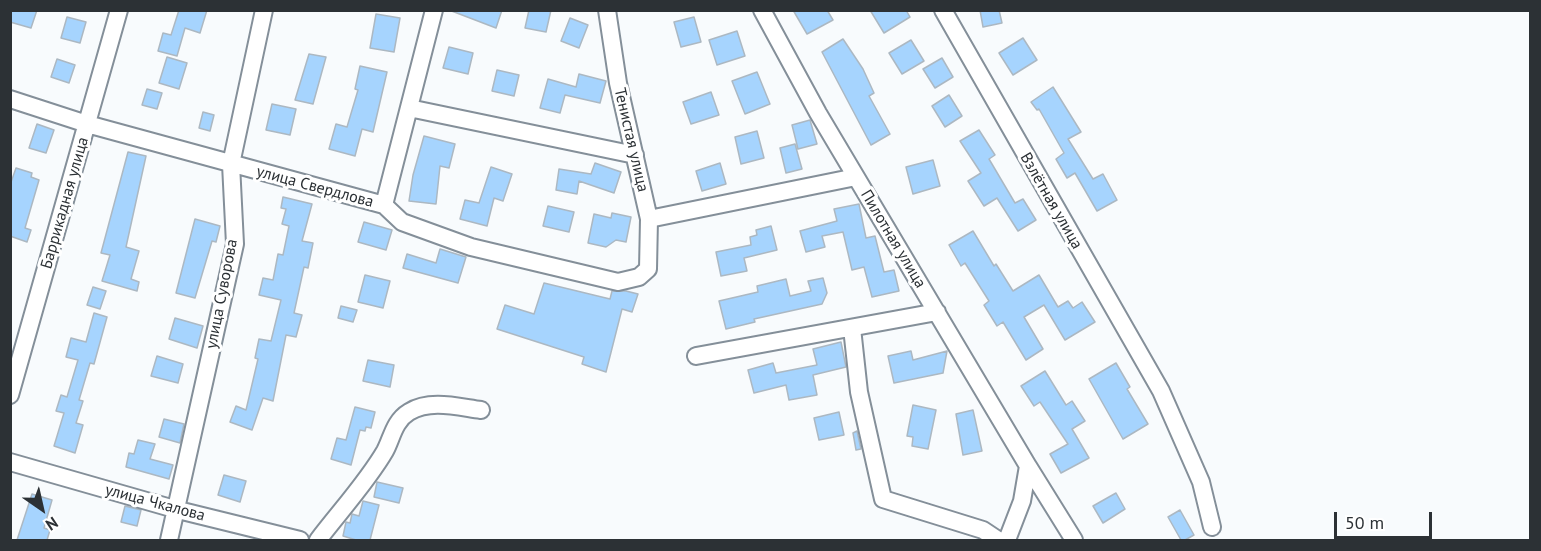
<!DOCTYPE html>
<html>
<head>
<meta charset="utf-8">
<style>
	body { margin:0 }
	#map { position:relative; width:1541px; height:551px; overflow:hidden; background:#f8fbfd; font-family:"PT Sans",sans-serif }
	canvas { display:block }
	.frame { position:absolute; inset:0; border:12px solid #2c3135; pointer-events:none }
	.north { position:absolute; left:12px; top:479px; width:60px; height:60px; -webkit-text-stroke:4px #fff; paint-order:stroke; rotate:146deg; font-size:16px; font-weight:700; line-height:24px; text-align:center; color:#2c3135 }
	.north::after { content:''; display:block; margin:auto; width:21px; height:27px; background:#2c3135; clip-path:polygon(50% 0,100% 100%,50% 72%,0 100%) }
	.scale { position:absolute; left:1334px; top:512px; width:98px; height:27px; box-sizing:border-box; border:3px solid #2c3135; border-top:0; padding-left:8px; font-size:18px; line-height:21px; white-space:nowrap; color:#2c3135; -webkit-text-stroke:4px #fff; paint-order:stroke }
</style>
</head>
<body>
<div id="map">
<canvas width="1541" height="551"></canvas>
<div class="frame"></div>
<div class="north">N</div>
<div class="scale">50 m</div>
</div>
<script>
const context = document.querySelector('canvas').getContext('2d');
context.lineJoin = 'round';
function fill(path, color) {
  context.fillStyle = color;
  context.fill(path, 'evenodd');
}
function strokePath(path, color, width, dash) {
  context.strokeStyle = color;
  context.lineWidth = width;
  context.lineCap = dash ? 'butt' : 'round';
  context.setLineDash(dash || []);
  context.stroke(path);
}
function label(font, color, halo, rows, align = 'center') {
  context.font = font + ' "PT Sans",sans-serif';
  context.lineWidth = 6;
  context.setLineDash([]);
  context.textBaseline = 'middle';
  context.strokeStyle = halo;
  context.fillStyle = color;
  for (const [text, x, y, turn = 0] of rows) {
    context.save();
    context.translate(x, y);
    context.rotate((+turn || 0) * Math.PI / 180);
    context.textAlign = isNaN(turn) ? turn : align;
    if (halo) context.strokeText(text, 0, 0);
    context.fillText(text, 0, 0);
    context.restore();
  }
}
const building = new Path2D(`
	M10,10H37L31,28L10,22Z
	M179,10H207L200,33L185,28L177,56L158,51L163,33L171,35Z
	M449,10H502L496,28Z
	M529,10H551L546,32L525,28Z
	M793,10H827L833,20L807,34Z
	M870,10H906L910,17L884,33Z
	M980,10H999L1002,23L983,27Z
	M376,14L400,18L394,52L370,48Z
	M67,17L86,22L80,43L61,38Z
	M694,17L701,42L681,47L674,22Z
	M570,18L588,25L579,48L561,41Z
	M737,31L745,56L717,65L709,40Z
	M1023,38L1037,60L1013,75L999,53Z
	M843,39L863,69L874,93L869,96L890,134L871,145L822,52Z
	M911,40L924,61L902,74L889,53Z
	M449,47L473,53L468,74L443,68Z
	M309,54L326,57L313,104L295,100Z
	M167,57L187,63L179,89L159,83Z
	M942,58L953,77L935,88L923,69Z
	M57,59L75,65L69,83L51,77Z
	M360,66L387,72L373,132L362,129L355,156L329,149L336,124L347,127L358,90L355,89Z
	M497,70L519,75L514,96L492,91Z
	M757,72L770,104L745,114L732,81Z
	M579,74L606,81L600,103L565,95L560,113L540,108L548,79L576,87Z
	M1053,87L1081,132L1068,139L1093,179L1103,174L1117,200L1097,211L1075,173L1067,178L1056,159L1064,153L1039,109L1037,110L1031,102Z
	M147,89L162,93L157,109L142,105Z
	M711,92L719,115L691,124L683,102Z
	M949,95L962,116L945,127L932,106Z
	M272,104L296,109L290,135L266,130Z
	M203,112L214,115L210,131L199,128Z
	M810,120L817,144L798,149L792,125Z
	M37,124L54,130L46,153L29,148Z
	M979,130L995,155L989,159L1015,203L1023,199L1036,220L1018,231L997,198L984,206L968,181L981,173L960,141Z
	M757,131L764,158L741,164L735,137Z
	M424,136L455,144L449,168L440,166L436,204L409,201L413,175Z
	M795,144L802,169L786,173L780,148Z
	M128,152L146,156L126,247L139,251L131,279L139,282L137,291L102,281L110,255L101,253Z
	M933,160L940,186L913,194L906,167Z
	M595,163L621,172L614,193L579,181L577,194L556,190L559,169L591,174Z
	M720,163L726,184L702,191L696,171Z
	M491,167L512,174L503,201L494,198L487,226L460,219L465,200L479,203Z
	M16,168L32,173L31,177L39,180L25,228L31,230L27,242L10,236V185Z
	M283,197L312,204L302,241L313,243L308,268L304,267L294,313L302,315L296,337L286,335L273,401L263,398L252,430L230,422L236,406L246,410L258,359L255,358L259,339L271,341L281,300L259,295L263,278L273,280L278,254L283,255L289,226L282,224L286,209L281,208Z
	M859,204L866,238L875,236L884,272L894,270L899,291L872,297L864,267L852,270L843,232L822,236L825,247L806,252L800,231L837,221L834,209Z
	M548,206L574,212L569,232L543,226Z
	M612,213L631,217L626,242L616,240L606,247L588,243L594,214L611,218Z
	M195,219L220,226L216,242L212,241L195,298L176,293Z
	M364,222L392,230L386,250L358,242Z
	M771,226L777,250L744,258L747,271L721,276L716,252L751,245L750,237L757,235L756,230Z
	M973,231L994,266L996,264L1013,291L1039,275L1058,307L1068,301L1073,308L1082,302L1095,322L1065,340L1044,305L1024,317L1043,349L1026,360L1003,322L997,326L984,305L989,301L965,263L961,266L949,245Z
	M440,249L466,257L458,283L403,268L407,254L436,263Z
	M365,275L390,281L383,308L358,302Z
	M823,278L827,293L822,304L754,319L755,322L726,329L719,301L758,292L757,286L786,279L790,296L811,291L808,281Z
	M544,283L610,299L612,291H626L638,294L632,312L622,309L606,372L582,364L584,357L497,329L505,305L534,314Z
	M93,287L106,291L100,309L87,305Z
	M341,306L357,310L353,322L338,318Z
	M94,313L107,317L94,364L90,363L79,400L83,401L76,423L83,425L75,453L54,446L64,413L56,411L61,395L67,397L78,360L66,357L71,338L86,342Z
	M175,318L203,326L197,348L169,339Z
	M841,342L846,367L813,375L817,395L789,400L786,385L754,393L748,370L773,363L776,373L817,365L813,349Z
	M911,351L913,360L947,351L943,373L894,383L888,356Z
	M157,356L183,364L178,383L151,376Z
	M368,360L394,365L390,387L363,381Z
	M1116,363L1130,387L1127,389L1148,424L1123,439L1089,379Z
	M1045,371L1066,405L1072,401L1085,421L1072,429L1089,458L1061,473L1050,454L1068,444L1040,402L1034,406L1021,386Z
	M913,405L936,410L928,449L912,446L913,437L907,436Z
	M355,407L375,412L371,428L366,427L365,431L360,430L351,465L331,459L337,438L346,440Z
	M973,410L982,451L963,455L956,414Z
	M839,412L844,435L819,440L814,418Z
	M164,419L184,424L180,443L159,437Z
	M857,431L861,449L856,450L853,433Z
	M138,440L155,444L150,459L173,465L169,479L126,467L129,453L134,454Z
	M224,475L246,481L240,502L218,495Z
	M377,482L403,488L399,503L374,497Z
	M1116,493L1125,509L1103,523L1093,506Z
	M32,494L52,500L44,528L50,530L47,540H17Z
	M363,501L379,505L370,540H356L343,536L346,522L350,523L352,514L359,516Z
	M125,506L141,510L137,526L121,522Z
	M1180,510L1194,535L1185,540H1181L1168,517Z`);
const minor = new Path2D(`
	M762,10L818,113L1028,466L1022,501L1007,540
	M943,10L1161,391L1201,482L1212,527
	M10,99L87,124L384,205L402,222L471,247L618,282L639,277L648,269L649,219L618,83L607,10
	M409,108L635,155
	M384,205L434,10
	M649,219L856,177
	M852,328L859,392L883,499L983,530L998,540
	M696,356L937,312
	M10,395L119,10
	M10,462L178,510L300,540
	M1028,466L1074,540
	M169,540L235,244L231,164L264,10
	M318,540C340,511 367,482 385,451C392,438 394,421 409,412C430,399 458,407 481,410`);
const streetNames = [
	["Тенистая улица",631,140,77],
	["улица Свердлова",315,187,15],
	["Взлётная улица",1051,201,60],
	["Баррикадная улица",65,203,-74],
	["Пилотная улица",893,239,59],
	["улица Суворова",222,294,-79],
	["улица Чкалова",155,503,15]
];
fill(building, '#a6d4fe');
strokePath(building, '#acb8c2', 1.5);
strokePath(minor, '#848f99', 20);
strokePath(minor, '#fff', 16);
label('16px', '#2c3135', '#fff', streetNames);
</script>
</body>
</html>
